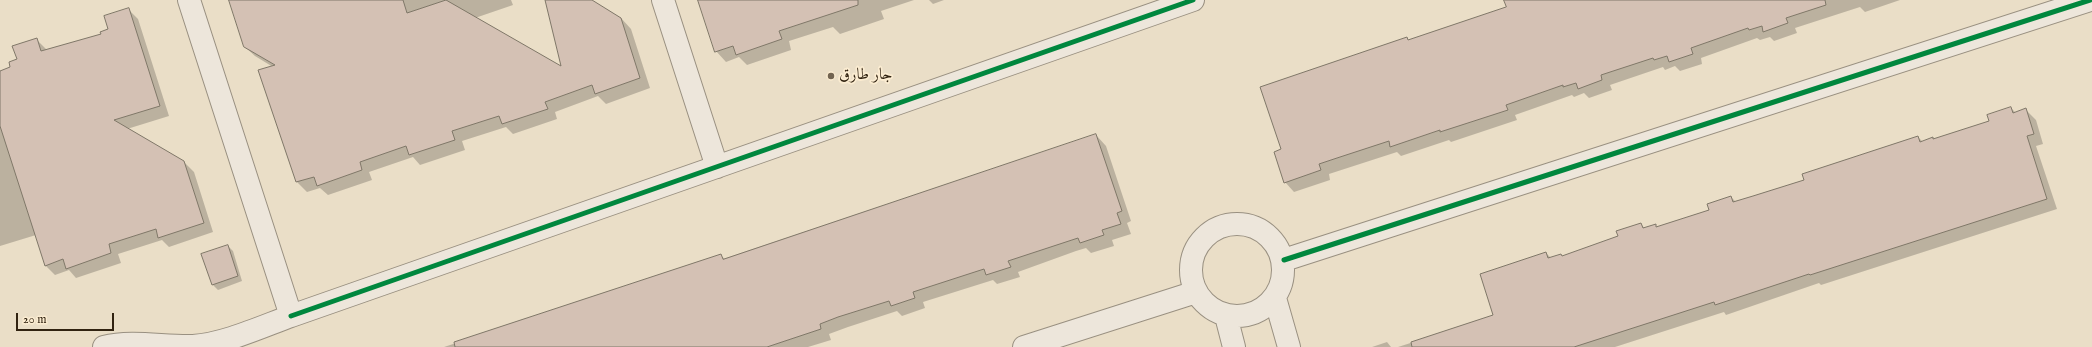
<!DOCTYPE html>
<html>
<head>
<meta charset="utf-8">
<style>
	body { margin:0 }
	#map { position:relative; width:2092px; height:347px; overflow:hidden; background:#eadec7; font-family:"IM FELL English",serif }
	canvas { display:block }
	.scale { position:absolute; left:16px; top:313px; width:98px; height:18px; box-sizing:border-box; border:2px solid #312311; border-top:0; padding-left:5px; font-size:12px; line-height:14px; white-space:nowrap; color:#312311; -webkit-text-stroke:3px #fbecd1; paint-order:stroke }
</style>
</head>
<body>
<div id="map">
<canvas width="2092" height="347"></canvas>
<div class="scale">20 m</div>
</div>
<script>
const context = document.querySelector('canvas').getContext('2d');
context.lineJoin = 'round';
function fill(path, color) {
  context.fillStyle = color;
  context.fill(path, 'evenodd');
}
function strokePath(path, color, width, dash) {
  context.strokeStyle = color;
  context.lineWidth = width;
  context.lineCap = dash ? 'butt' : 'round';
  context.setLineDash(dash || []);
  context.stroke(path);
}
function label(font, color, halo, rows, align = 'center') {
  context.font = font + ' "IM FELL English",Amiri,serif';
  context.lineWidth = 3.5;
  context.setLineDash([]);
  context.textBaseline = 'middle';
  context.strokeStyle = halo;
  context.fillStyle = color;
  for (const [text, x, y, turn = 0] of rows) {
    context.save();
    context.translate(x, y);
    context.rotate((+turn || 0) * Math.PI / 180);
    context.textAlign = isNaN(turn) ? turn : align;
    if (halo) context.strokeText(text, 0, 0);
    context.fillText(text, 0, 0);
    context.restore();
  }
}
const shadow = new Path2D(`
	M230,0H511L513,5L475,18L562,68L575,0H590L621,18L631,29L650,88L606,104L598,96L555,112L557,119L513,134L506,127L462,141L465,150L420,165L413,157L369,172L372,180L328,195L320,188L307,192L297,182L260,71L273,67L255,56L244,46Z
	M699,0H914L881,11L884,19L840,34L833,27L789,41L791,50L747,65L739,57L726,62L716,51Z
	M929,0H944L933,4Z
	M1533,0H1900L1865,12L1860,7L1795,28L1797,33L1774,41L1770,37L1760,40L1757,38L1701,58L1702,64L1680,71L1675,66L1665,70L1663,67L1610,85L1612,90L1589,98L1584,93L1574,97L1572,95L1515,115L1517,120L1451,142L1449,140L1401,156L1397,152L1329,174L1330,180L1294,192L1285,182L1282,150L1408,41Z
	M128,9L138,19L169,116L127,129L184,162L194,172L213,232L169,247L162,240L118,254L121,263L76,278L69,270L55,275L45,265L36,235L0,246V72L12,68L36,39L47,50L102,34L110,30Z
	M2011,108L2016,113L2026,110L2036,120L2043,144L2036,146L2057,209L1821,285L1819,283L1726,315L1724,312L1615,347H1398L1495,316L1546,253L1551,258L1563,257L1620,237L1641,224L1645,229L1655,225L1657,228L1710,210L1731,197L1736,202L1805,181L1918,137L1923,142L1933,138L1934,140L1990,122Z
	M1096,135L1106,146L1131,221L1127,223L1131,234L1112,240L1114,246L1091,253L1086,248L1076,251L1018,272L1020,277L997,284L993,280L923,302L925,308L902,316L897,311L848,327L829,334L831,340L808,347H444L721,256L725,259Z
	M228,246L233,251L242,281L218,290L213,285L203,255Z
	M1387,342L1391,347H1372Z`);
const building = new Path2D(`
	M229,0H403L407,13L446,0L561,66L545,0H592L621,18L640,78L595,94L592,85L545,102L548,109L502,124L499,116L452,131L455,140L409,155L406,146L360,162L362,170L317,186L314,177L296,182L258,70L275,65L244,47Z
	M698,0H858V5L779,31L782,39L736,55L733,46L715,52Z
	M1504,0H1825L1826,5L1786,18L1788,23L1763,32L1762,26L1749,30L1748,28L1691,48L1693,54L1669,62L1667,56L1654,60L1653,58L1601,75L1602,80L1578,89L1576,83L1563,87V85L1506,105L1508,110L1440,132V130L1390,147L1389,141L1337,158L1319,164L1321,170L1284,183L1274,152L1281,149L1260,87L1407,37L1408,40L1506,7Z
	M129,8L160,106L114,120L184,161L204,223L158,238L156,229L109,244L111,253L66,269L63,259L45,266L0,126V71L10,67L9,62L17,59L12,46L37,38L41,51L101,34L100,32L108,29L104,16Z
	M2011,107L2013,113L2026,108L2034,134L2027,136L2047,199L1810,275L1809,274L1715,305L1714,302L1574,347H1412L1411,342L1493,315L1480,274L1546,252L1548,258L1561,254L1562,256L1618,236L1616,231L1641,223L1643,228L1656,224V227L1709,210L1707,204L1731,196L1733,202L1753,196L1804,180L1802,174L1918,136L1920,142L1933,137V139L1989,121L1987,115Z
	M1096,134L1122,211L1117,213L1121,224L1102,230L1104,235L1080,243L1078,238L1008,261L1011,267L986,275L984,269L913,292L915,298L891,306L889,301L838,317L820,324L821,329L767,347H455L454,342L721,254L723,259Z
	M228,245L238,276L212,285L201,254Z`);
const minor = new Path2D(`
	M663,0L717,167
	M1191 270a46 46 0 1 1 92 0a46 46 0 1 1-92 0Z
	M1284,260L2090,0
	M1275,298L1289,347
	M291,316L1193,0
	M1226,316L1234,347
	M104,347C132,340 164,347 193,346C224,344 261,327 291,316L189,0
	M1024,347L1196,292`);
const cycleway = new Path2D(`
	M1284,260L2090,0
	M291,316L1193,0`);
const markers = [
	[831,76,4,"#726451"]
];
const poiNames = [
	["جار طارق",839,76]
];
fill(shadow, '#0003');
fill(building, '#d4c1b4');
strokePath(building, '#7f7768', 1);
strokePath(minor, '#999081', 24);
strokePath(minor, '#ede6db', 22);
strokePath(cycleway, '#00873e', 5);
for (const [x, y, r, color] of markers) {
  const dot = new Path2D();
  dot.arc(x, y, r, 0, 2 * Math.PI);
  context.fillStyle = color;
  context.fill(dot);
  strokePath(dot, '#fbecd1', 1.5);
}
label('16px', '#312311', '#fbecd1', poiNames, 'left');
</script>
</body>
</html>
